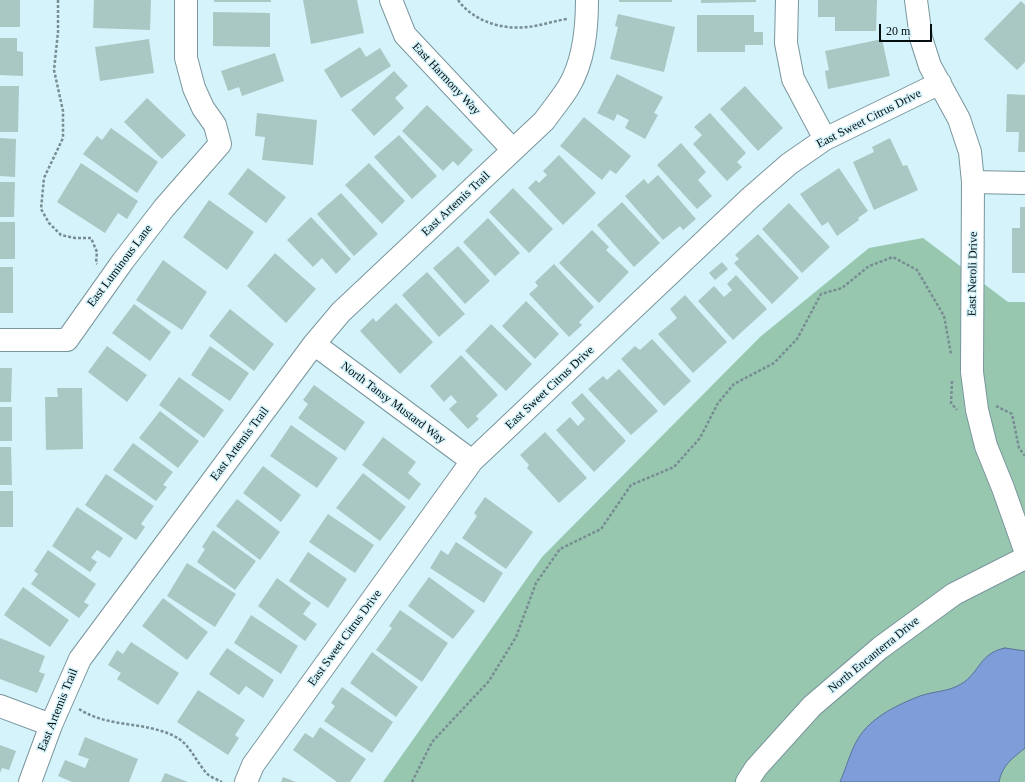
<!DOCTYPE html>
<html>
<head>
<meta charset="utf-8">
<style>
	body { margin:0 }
	#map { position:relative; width:1025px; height:782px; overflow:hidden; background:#d4f3fa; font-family:"Times New Roman",serif }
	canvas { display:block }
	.scale { position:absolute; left:879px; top:24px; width:53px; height:18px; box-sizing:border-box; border:2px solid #040d10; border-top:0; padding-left:5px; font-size:12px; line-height:14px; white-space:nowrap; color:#040d10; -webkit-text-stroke:3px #d4f3fa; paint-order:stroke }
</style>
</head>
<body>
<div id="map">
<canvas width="1025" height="782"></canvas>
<div class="scale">20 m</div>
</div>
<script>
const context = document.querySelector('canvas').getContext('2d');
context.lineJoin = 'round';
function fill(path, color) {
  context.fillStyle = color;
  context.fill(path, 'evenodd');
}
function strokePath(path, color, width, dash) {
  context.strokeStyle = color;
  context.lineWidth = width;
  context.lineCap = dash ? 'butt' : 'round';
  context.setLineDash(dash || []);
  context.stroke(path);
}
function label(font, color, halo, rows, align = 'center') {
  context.font = font + ' "Times New Roman",serif';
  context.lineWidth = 3;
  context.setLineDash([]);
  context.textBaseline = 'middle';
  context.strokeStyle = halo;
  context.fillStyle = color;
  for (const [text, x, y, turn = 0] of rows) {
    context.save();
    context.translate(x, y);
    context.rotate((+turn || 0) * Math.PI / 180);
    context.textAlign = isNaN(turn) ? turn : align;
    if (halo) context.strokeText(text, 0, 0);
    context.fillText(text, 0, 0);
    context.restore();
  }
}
const green = new Path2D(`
	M923,238L1008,302H1025V782H383L542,557L760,337L869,248Z`);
const water = new Path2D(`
	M1005,648L1025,651V748C1013,758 1002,765 999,782H840C847,766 851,748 861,734C874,716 899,704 920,696C934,691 948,692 961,684C980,673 979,653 1005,648Z`);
const building = new Path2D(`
	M0,0H20V27H0Z
	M94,0H151L150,30L93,28Z
	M214,0H271V2H214Z
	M303,0H357L364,33L311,44Z
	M619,0H672V2H619Z
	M701,0H756V2L701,3Z
	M818,0H877L876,31H835V17H818Z
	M1021,1L1025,5V62L1017,70L984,39Z
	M213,12L270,13V47L213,46Z
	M618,14L675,27L664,72L610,59L618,27L615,26Z
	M697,15H754V32H763V45H745V52H697Z
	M0,38H17V51L23,52V76L0,75Z
	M149,39L154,73L100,81L95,47Z
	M882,39L890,76L828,89L825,71L829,70L825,51Z
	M360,47L366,57L380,48L391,66L341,98L324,70Z
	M275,53L284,81L242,96L239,87L228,91L221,71Z
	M394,71L408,86L395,98L404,108L374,136L351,110Z
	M617,74L663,97L654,113L658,115L645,139L625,128L629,120L617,114L614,121L597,113Z
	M0,86H19L18,132H0Z
	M745,86L783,128L758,151L720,109Z
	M1007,94L1025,95V152H1018L1019,132H1006Z
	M147,98L186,135L162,159L124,122Z
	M427,105L473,150L458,166L453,161L443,171L402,131Z
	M257,113L317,120L313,165L262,160L265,137L255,136Z
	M710,113L746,153L737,162L742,167L727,181L693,144L702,135L694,127Z
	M584,117L631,156L616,174L610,170L602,180L560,146Z
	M111,128L158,162L137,193L83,154L97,136L102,140Z
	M399,135L437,176L412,199L374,157Z
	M0,138L16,139L15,177L0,176Z
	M890,138L903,166L907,165L918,190L874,210L853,162L874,152L872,147Z
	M681,143L706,172L698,180L712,196L697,209L657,165Z
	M559,155L596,193L563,225L528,188L536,180L539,183L547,175L543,171Z
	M81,163L138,201L127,219L118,213L105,233L57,202Z
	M369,163L405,201L382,224L345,185Z
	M248,168L286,197L266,223L228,194Z
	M839,168L868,211L858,218L859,220L837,236L828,222L822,226L800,194Z
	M658,175L696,219L683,230L680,226L663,240L625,196L644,179L648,184Z
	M0,182H15L14,217H0Z
	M513,188L553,229L529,253L489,212Z
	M341,193L378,234L354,256L317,214Z
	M209,200L254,232L227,270L183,237Z
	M622,202L660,243L634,267L597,225Z
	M789,203L830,247L802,273L762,229Z
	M1020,207H1025V273H1012V228H1020Z
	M311,217L351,259L336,274L322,258L313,267L287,240Z
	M488,218L520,253L495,276L463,242Z
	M0,222H15V259H0Z
	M592,230L609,247L606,250L629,272L599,303L559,263Z
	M758,234L799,278L772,304L734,263L739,259L735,255Z
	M458,246L490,281L465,304L433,268Z
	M275,253L316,289L286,323L247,286Z
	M163,260L207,292L182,330L136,300Z
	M722,262L728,269L715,280L709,273Z
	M554,264L594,307L579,322L582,325L569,337L529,294L538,286L535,282Z
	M0,267H13V313H0Z
	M427,272L465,314L439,337L402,295Z
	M736,275L767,309L733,340L698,301L714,286L724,297L732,290L727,284Z
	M685,295L727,342L693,373L658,334L677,318L670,309Z
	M526,301L559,334L535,359L502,326Z
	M396,303L433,342L400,374L360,331L373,318L376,322Z
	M134,304L171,332L150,361L112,333Z
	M230,309L274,344L254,371L209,336Z
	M491,324L532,364L506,391L465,351Z
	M652,339L691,381L664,406L621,359L635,346L640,350Z
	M107,346L147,375L127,402L88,372Z
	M210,346L249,373L230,401L191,375Z
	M461,355L498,395L476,416L479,419L468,429L449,409L457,402L451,395L444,402L430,386Z
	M0,368H12L11,402H0Z
	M619,369L658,411L631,435L588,389L603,376L607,380Z
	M179,377L224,410L204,438L159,405Z
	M314,385L365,422L345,451L298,418L308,404L303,400Z
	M57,388H82L83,449L46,450L45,397H58Z
	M582,393L626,441L594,472L556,430L570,417L578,426L585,419L571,403Z
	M0,407H12V441H0Z
	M160,411L199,441L178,468L139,438Z
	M291,425L338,458L317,488L270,456Z
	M545,432L587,478L559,503L527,468L529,465L520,455Z
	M383,437L416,462L408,473L421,484L409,500L362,465Z
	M133,443L173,472L163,485L167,487L156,501L113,470Z
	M0,447H11L12,485H0Z
	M263,466L301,495L281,522L243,493Z
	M363,473L406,507L380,541L336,508Z
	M106,474L154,506L141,524L145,527L136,540L85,505Z
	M0,491H13V527H0Z
	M485,497L533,532L506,569L462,538L477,516L474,513Z
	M237,499L280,532L260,560L216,526Z
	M77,507L123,538L110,558L97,550L91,558L97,562L90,572L52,546Z
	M328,514L374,545L355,573L309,542Z
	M213,530L256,561L235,590L197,562L205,549L202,547Z
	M456,542L503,573L484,603L430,568L441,550L448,555Z
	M48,550L96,584L84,602L89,605L79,618L31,584L38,574L34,571Z
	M308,552L347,579L328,608L289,581Z
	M187,563L236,594L215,627L167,596Z
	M429,577L475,611L453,639L408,606Z
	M277,578L311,603L303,614L317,624L305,641L258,606Z
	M23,587L69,620L50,647L4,615Z
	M163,598L208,632L187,660L142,626Z
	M400,610L448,643L422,682L376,650L392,628L389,626Z
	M251,615L298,646L281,674L234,643Z
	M0,638L45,656L39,672L45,674L37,693L0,679Z
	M131,642L179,673L158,705L117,679L121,673L108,665L117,650L123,654Z
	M227,648L274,680L263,698L246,686L239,695L209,674Z
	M372,652L418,687L396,717L350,683Z
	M342,687L393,722L372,753L324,721L335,706L331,703Z
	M198,690L245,720L235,735L239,738L228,755L177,722Z
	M320,727L366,759L350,782H337L293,750L305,733L313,738Z
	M85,737L138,759L129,782H72L58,776L65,760L85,768L89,759L78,755Z
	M0,745L16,751L9,770L2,768L0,773Z
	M165,773L188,782H161Z
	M283,777L296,782H281Z`);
const path = new Path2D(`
	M58,0V32L54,70L63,111V138L44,178L41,209L49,223L61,235L75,238H91L97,252L96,263L97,264
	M458,0C473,21 502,30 527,27C540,26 553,21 567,19
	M952,381L951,403L957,410
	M996,406L1012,414L1019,448L1025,456
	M79,709C108,728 144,721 174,736C189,743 194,758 204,770C207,776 216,779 222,782
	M412,782L432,742L489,681L516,637L536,583L560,549L601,529L631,485L674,467L700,438L718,403L734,384L774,363L797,339L821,294L842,288L869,266L893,257L917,270L944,316L951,354`);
const minor = new Path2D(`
	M391,0L405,35L513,150
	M787,0L786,43L793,79L825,139
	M916,0L921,38L930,66L959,119L970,152L973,182L972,372L977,410L986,446L1003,488L1025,550
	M973,182L1025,183
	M0,340H67L123,261L164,208L220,144L215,125L203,108L194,88L186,58V0
	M314,344L472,461
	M0,706L51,725
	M30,782L51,725L80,659L314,344L341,312L544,121C552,110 561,99 568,88C584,62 587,30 587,0
	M246,782L253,765L472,461L750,198L789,164L825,139L940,83
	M747,782L756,768L812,706L880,648L954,594L1025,558`);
const streetNames = [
	["East Harmony Way",446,79,47],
	["East Sweet Citrus Drive",869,119,-27],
	["East Artemis Trail",456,204,-43],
	["East Luminous Lane",120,266,-53],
	["East Neroli Drive",973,274,-89],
	["East Sweet Citrus Drive",550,388,-43],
	["North Tansy Mustard Way",393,403,37],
	["East Artemis Trail",240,444,-53],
	["East Sweet Citrus Drive",345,638,-54],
	["North Encanterra Drive",874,655,-39],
	["East Artemis Trail",58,710,-68]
];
fill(green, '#98c7b0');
fill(water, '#7f9dd8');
strokePath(water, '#5a729c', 1);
fill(building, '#a9c8c4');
strokePath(minor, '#7a969d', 24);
strokePath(path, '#788d92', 2.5, [3, 2]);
strokePath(minor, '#fff', 22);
label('12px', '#040d10', '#d4f3fa', streetNames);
</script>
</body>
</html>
